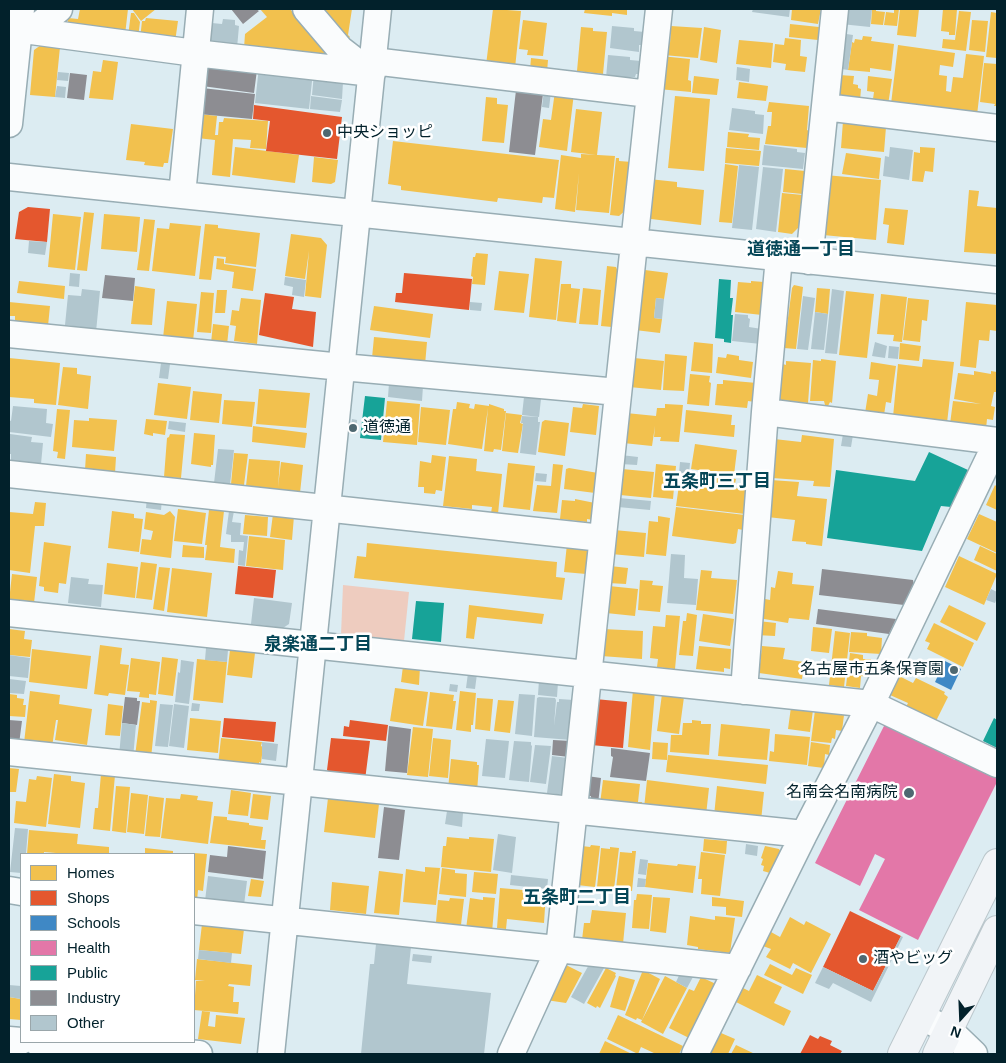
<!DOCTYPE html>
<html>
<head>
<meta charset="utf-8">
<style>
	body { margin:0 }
	#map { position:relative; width:1006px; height:1063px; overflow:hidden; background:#dcecf2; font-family:Helvetica,sans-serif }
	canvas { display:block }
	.frame { position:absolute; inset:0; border:10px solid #02212b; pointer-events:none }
	.legend { position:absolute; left:20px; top:853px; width:175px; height:190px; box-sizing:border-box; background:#fff; border:1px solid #9aa6aa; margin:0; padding:6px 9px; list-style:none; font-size:15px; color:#02212b }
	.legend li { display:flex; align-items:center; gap:10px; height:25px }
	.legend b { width:25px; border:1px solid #9aa6aa }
	.north { position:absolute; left:936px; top:993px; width:50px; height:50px; -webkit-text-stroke:4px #fff; paint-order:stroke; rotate:200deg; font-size:14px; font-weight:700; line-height:20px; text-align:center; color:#02212b }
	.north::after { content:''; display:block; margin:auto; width:18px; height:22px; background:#02212b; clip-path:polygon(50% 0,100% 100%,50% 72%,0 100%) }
</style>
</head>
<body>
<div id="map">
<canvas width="1006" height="1063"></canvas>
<div class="frame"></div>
<ul class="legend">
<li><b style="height:14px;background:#f2c14e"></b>Homes</li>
<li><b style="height:14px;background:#e4572e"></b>Shops</li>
<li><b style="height:14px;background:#3f88c5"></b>Schools</li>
<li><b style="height:14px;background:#e377a8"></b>Health</li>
<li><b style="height:14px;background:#17a398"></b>Public</li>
<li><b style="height:14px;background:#8d8d92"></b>Industry</li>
<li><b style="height:14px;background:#b1c6ce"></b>Other</li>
</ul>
<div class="north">N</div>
</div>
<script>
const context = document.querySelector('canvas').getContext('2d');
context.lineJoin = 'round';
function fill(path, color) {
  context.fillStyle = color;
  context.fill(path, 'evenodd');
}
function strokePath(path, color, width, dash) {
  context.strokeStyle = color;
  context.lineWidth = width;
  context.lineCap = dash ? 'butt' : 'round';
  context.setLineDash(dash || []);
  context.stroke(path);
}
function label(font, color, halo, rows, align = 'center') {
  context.font = font + ' Helvetica,"Noto Sans JP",sans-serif';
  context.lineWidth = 5;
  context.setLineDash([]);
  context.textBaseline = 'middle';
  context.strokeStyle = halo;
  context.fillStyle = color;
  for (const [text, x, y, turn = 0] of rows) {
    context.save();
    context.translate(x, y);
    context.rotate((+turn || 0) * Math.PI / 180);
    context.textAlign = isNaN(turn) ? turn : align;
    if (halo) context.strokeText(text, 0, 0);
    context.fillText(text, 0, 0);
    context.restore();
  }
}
const green = new Path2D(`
	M343,585L409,592L404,641L341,635Z`);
const homes = new Path2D(`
	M80,9H128L125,35L67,29L68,18L78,19Z
	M132,9H156L141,21Z
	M260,9H290L332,59L244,48L245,34L267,17Z
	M317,9H352L348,35L350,37L345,42Z
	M493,9L521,11L515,68L486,65Z
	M585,9H627V15L612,13V16L584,13Z
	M792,9H821L818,24L791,20Z
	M872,9H876V11L885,12L883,25L871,24Z
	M894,9H899L897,26L884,25L886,12L894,13Z
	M900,9H919L916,37L897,35Z
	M943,9H957L955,35H949V32L941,31Z
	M959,11L971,12L966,51L942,48L943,39L955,40Z
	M991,12L997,13V58L986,57Z
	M131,13H134L140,22L138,38L128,36Z
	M146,18L178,21L175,42L140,39L142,21H145Z
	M523,20L547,23L543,56L527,55L528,50L519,49Z
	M972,20L988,21L985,52L969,50Z
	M790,24L819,27L818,40L789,37Z
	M671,26L702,28L698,58L663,55L664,43H670Z
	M581,27L593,28V31L607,32L603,74L577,71Z
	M704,27L721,30L717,63L700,60Z
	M863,36L872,37L871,41L894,44L891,71L870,68V72L848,70L852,42L854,43L855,39L862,40Z
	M785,38L801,40L800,56L807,57L805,72L785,70L786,64L773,62L775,44L784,45Z
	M739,40L773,43L771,68L736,64Z
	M41,45L60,47L55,97L30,95L34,50Z
	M898,45L955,53L953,67L940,65L939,75L947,76L946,91L951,92L953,77L963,78L966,54L984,56L977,115L891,104Z
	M661,56L690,59L688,80L691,81V92L658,89Z
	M531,58L548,60L547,72L530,70Z
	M103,60L118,62L113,100L89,98L93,71L101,72Z
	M984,63L997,64V106H994L995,104L980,102Z
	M839,75L854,76L853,84L858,85V88L861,89L860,101L836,98Z
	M694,76L719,79L717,95L692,93Z
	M868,76L892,79L888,105L879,104V100L873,99L874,92L867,91Z
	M739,82L768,86L766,101L737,98Z
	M555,91L574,93L567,151L539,147L543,119L551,120Z
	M675,96L710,99L704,171L668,168Z
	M486,97L497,98V104L508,105L504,143L482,141Z
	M769,102L809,106L807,130L809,131L807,148L765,144L768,126H771L772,112H767Z
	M576,109L602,112L597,155L571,152Z
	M199,114L217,116L215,135H218L219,122H223L224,118L268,121L266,149L250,148L251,140L233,139L230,177L212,175L215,140L197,138Z
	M843,121L886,127L884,152L841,148Z
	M131,124L173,129L168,163H164L163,167L144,165L145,162L126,160Z
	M728,132L749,134L748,137L760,138L759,150L727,147Z
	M393,141L559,160L554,198L543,197L542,203L498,198L497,202L401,190V186L388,184Z
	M235,147L299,155L295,183L232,175Z
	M920,147L935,148L933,172L925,171L923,182L912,181L914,152L920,153Z
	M726,148L761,151L759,166L725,163Z
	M846,153L881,158L879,179L842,174Z
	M581,154L615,156L609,213L576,210L579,173L575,212L555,209L561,155L581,158Z
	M314,157L338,160L335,182L331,184L312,182Z
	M616,158H619V161L632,162L627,209L619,216L610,215Z
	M725,164L738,166L732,223L719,222Z
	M785,169L805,171L802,194L783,192Z
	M825,175L881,180L876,240L823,235Z
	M649,179L677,182V187L704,190L701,225L651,219L646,213Z
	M969,190L979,191L977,206L997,208V254L964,252Z
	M782,193L803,195L800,226L792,234L778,232Z
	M885,208L908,210L904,245L887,243L889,225L883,224Z
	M84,212L94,213L87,271L77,270Z
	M53,214L81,217L75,270L48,267Z
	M104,214L140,217L137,252L101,249Z
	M144,219L155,220L149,271L137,270Z
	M170,223L201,226L195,276L152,271L157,228L169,229Z
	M205,224L218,225V228L260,233L256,267L225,263L226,257L214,256L211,280L199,279Z
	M291,234L321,238L327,245L321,298L305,296L309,251L305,279L285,276Z
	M476,253L488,254L485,285L472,284L473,277L471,276L473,257H475Z
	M217,258L224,259V264L256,269L253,291L232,288L234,272L216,269Z
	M535,258L562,261L556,320L529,317Z
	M607,266L616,267L619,274L612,327L601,326Z
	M645,270L668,273L664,299L656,298L654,318L662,319L660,333L635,330L639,280Z
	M499,271L529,274L524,313L494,310Z
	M19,281L65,286L64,299L17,293Z
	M751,281L764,282L768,286L762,315L735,312L738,282L751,283Z
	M561,284H571V288L580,289L576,323L557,321Z
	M794,285L803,287L796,349L784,348L792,288Z
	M135,286L155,289L152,325L131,324Z
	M583,288L601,290L598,325L579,324Z
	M817,288L830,289L828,314L815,312Z
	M217,290H227L225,313H215Z
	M846,291L874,294L867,358L839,355Z
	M201,292L214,293L211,333L197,332Z
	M881,294L907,297L902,342L893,341L894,335L877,334Z
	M241,298L261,300L257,344L234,341L236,326L230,325L232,310L239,311Z
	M908,298L929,300L927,321L922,320L920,342L903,340Z
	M167,301L197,304L193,341L163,338Z
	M9,302L50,306L48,326L15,323V316H9Z
	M966,302L997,305V331L990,330L989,341L979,340L976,368L960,366Z
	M374,306L433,314L430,338L370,330Z
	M213,324L229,326L227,345L211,343Z
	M374,337L427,342L425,365L372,358Z
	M694,342L713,344L712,373L691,371Z
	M900,343L921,346L919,361L899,359Z
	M665,354L687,356L684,391L663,390Z
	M727,354L739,356V360L753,362L751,378L716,373L718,357L726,358Z
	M9,358L60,363L56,405L34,403V399L9,397Z
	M634,358L664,361L661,390L629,387Z
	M821,359L836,361L832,403L830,402L828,406L825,405L824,401H810L813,360L821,361Z
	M923,359L954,362L947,423L893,417L898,364L922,367Z
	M786,361L811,363L808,403L780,400L783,364L786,365Z
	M871,362L896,366L891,403L886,402L884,415L865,413L868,394L877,396L879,380L869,379Z
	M63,367L77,368V374L91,376L88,409L58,405Z
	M974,371L991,374V371L997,372V392H994L991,406L995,407L993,420L987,419L986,429L950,424L953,401L981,404L954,399L958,373L974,375Z
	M690,374L710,376L709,382L711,383L709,406L687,404Z
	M723,380L757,383L755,402L748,401L747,408L715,405L717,384H723Z
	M158,383L191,387L187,419L154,415Z
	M259,389L310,393L306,428L256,424Z
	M193,391L222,394L219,423L190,420Z
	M224,400L255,402L252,427L222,424Z
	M387,401L420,404L417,445L383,442Z
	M457,402L470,404L469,408L474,409L475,404L489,406V404L504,409V411H506L501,450L494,449L493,452L484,451L488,408L482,449L448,444L453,409H456Z
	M583,404L599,406L596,435L570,432L573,407L582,408Z
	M665,404L683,405L679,442L660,441L661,437H654L655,426L652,446L623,443L626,413L656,416L657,408H665Z
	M421,407L450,410L446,445L418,442Z
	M57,409L70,410L65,459L57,458L58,452L53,451Z
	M686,410L732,415L731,425H735L734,437L684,432Z
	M506,413L522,415L520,423L523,424L518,453L502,451Z
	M89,418L117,420L114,451L72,447L74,420L89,421Z
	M146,419L167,421L165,435L153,433V436L144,434Z
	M545,420L569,423L565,456L538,452L542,422Z
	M253,426L307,433L305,448L252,442Z
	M194,433L215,435L213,465H211V467L191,464Z
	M170,434L185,435L181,478L164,477L167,438L169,437Z
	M802,435L834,439L830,487L813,486L814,481L772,478L774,439L801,442Z
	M695,444L737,450L734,475L691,469Z
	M234,453L248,454L244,485L231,484Z
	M86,454L116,457L115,473L85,470Z
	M432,455L446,457L442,491L436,490L435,494L424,493V487H418L420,461L431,463Z
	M449,456L477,459L476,471L502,474L498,514L491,513L492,507L472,505V509L443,506Z
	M249,459L280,461L278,487L281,462L303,465L300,493L246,486Z
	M508,463L535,466L530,510L503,507Z
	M553,464L563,465L557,513L533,511L537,485L551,486Z
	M656,464L676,466L673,499L653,497Z
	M569,468L598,473L595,493L564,489L566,469Z
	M622,469L654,472L651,498L620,495Z
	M716,476L736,479L734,488L748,490L745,514L676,506L679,485L715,488Z
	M771,480L799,482L797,496L827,499L822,546L806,544V542L792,541L795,520L767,517Z
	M995,485L997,487V510L986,505Z
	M575,499L595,503L593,520L587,519V522L560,519L562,500L575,501Z
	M35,502L46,503L44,526H35L30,573L9,570V512L33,514Z
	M676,507L745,515L743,530L738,529L736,543L733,544L672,536Z
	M178,509L206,513L202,544L174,541Z
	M209,510L224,511L220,547L235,549L234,563L205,560L207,545H205Z
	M112,511L134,514V518L143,519L139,552L108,548Z
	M170,511L175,517L171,558L140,554L142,539L151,540L153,531L144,529L146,512L164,515Z
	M273,514L294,516L292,540L270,537Z
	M979,514L997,522V553L967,539Z
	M245,515L268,517L267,536L243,534Z
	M658,516L670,518L666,556L646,554L649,521L658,522Z
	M614,530L646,533L644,557L611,554Z
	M249,536L285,540L283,570L246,566Z
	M44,542L71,546L66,584L59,583L58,593L44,591V587L39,586Z
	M367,543L557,562L556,577L565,578L562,600L354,578L357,556L366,557Z
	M567,544L589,547L586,574L564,572Z
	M183,545L204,547V558L182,557Z
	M980,546L997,554V571L974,560Z
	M959,556L997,574L984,605L945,587Z
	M141,562L157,564L152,600L136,598Z
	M107,563L138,567L135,598L104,594Z
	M610,566L628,568L626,584L608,583Z
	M159,567L170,568L164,611L153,609Z
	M172,568L212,573L207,617L167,612Z
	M701,570L712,571L711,578L737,580L733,614L696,610Z
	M778,571L793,573L792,584L814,586L809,620L789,618L788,623L758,618L760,598L770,600L771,587L775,588Z
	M12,574L37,577L34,603L9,601Z
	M640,580L653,581L652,585L663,586L660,612L638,610Z
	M609,586L638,589L635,616L606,613Z
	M469,605L544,614L542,624L477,617L474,639L466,638Z
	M949,605L986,623L977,641L940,622Z
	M687,613L697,615L693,656L679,655L683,621H686Z
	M703,614L734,619L730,646L699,641Z
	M666,615L680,616L675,669L657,667L658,659L650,658L653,626L665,627Z
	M758,621L776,623L775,636L756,635Z
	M934,623L974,643L963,667L927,649L930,643L925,641Z
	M813,627L832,629L829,653L811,651Z
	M9,629L25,631L24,639L32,640L30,657L9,655Z
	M603,629L643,631L642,659L601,656Z
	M835,631L850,633L844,687L829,685Z
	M851,632L867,633V636L882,638L881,654L849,652Z
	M100,645L122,648L120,664L129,665L125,695L109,693L108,696L94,694Z
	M699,646L731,649L730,669L724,668V672L696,669Z
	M762,646L785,648L783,659L804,662L802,679L759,673Z
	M32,649L91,656L87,689L29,682Z
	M230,650L255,653L252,678L227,675Z
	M850,653L863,655V659H871L869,677L861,676L860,688L846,686Z
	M162,657L178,659L173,696L158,694Z
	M131,658L160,662L156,695L149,694V698L139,697L140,692L127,691Z
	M197,659L227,662L223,703L193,700Z
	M403,666L420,667L419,685L401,682Z
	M899,676L913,683L916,678L945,692L944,694L948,697L936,721L906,707L908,703L890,695Z
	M395,688L428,692L423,726L390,721Z
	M633,690L655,691L650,750L628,747Z
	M30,691L60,695L59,704L92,709L87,745L55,740L58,720H56L52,747L24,743Z
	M460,691L476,693L473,725H471V732L456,730Z
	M430,692L454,695L453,701H456L452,729L426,726Z
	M9,694L17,695V698L24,699L23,705H26L25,717L9,716Z
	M662,694L684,697L679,734L657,731Z
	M477,698L493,699L490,731L475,729Z
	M150,700L157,701L151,758L135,756L142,702L150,703Z
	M498,700L514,701L510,733L494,731Z
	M108,704L123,706L120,736L105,735Z
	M791,707L813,710L810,732L788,729Z
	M815,710L841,713V715H844L842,731L836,730L835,739L832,738L831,743L811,741Z
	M190,718L221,721L218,753L187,750Z
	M692,720L701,721V724H711L709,755L670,752L671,735H682L683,723H692Z
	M721,724L770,729L767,760L718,756Z
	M413,727L433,729L428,777L407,775Z
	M775,734L810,737L807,765L769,761L770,751L774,752Z
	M221,738L262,742L261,746L263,747L261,763L259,762V767L218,765Z
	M433,738L451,740L448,778L429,776Z
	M653,742L668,743L667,760L652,759Z
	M811,742L830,745L829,755L825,754L824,768L808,766Z
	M668,755L768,765L766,784L666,772Z
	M451,759L477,762V765H479L477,792L448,789Z
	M9,768L19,769L16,792H9Z
	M54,774L71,776V781L85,783L80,828L48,824Z
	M101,774L115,775L110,831L93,829L95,808H98Z
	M37,776L52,778L46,827L14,823L16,801L26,802L29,779L36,780Z
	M603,780L640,784L638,802H642L641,809L600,804Z
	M647,780L709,788L706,815L644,808Z
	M116,786L130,787L126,833L112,831Z
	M717,786L764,792L761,821L714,816Z
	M231,790L251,793L248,816L228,814Z
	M131,793L148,795L144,834L127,832Z
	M181,794L198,796L197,800L213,802L208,844L161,838L166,798L180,799Z
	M253,794L271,796L268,820L250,818Z
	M149,796L164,798L160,837L145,836Z
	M328,798L379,804L375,838L324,832Z
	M214,816L227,817V820L249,823V825L263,827L261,840H266L265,849L210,843Z
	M29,830L78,834L77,844L109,847V854H68L44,852V854H27Z
	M447,837L469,839V837L494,839L491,872L441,867L443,846H446Z
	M704,839L727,841L726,854L703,851Z
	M591,845L600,846L595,887L577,885L582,846L590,847Z
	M765,846L779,849L781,852L770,873L763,871L764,866L761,865L763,859L761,858Z
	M610,847L619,848L614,889L597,887L601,848L610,849Z
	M145,848L173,851V854H145Z
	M632,851H636L632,891L616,889L620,852L632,853Z
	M701,852L725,855L720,896L701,894L702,879H698Z
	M194,853L207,854L203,891L198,890L197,901L194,900Z
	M648,863L677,866L678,864L696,866L693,893L645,887Z
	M425,867L440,868L436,905L403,902L406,869L425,872Z
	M442,868L455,870V873L467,874L466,897L439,894Z
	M379,871L403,874L399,915L374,913Z
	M474,872L498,874L496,894L472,892Z
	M251,879L264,881L261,897L248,896Z
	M332,882L369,886L366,914L330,910Z
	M500,888L546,892L544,923L507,919L506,929L497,928Z
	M637,894L652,895L649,929L632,928L634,900H636Z
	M483,897L495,898L492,932L466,929L470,898L483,900Z
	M653,897L670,898L666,933L650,931Z
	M712,897L744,901L742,917L726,915V907L712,906Z
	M450,898L464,899L461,925L436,922L438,900L449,901Z
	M592,910L626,913L623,944L582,940L584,923H590Z
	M690,916L715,920V916L735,918L730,953L698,949V947L687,945Z
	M790,917L804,925L806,921L831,934L811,973L793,963L790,969L766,957L771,949L763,946L771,932L780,937Z
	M202,924L244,929L241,954L199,950Z
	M197,959L252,965L250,986L229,984L228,986L234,987L233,1002H239L238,1014L194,1010L196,981H205L195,980Z
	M564,964L582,973L566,1003L546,1000Z
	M770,964L792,975L796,968L812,975L803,994L764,975Z
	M606,968L616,973L615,975L616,976L600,1008L597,1006L596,1008L587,1003Z
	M643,970L660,979L642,1020L637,1018L636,1020L625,1015Z
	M757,975L782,987L774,1003L791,1011L784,1026L736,1002L743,988L749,991Z
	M619,976L635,980L625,1011L610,1007Z
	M665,976L687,988L663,1034L641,1022Z
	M701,977L716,984L689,1038L669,1028L689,989L694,991Z
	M9,997L21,999V1020L9,1019Z
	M202,1011L210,1012L208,1026L215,1027L216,1015L245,1018L241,1044L198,1039Z
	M618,1015L683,1046L679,1054H656L641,1047L638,1054L607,1039Z
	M721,1033L735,1039L728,1054H710Z
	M605,1041L632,1054H599Z
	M736,1045L755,1054H731Z`);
const shops = new Path2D(`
	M254,105L342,117L337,159L266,151L270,121L253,119Z
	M28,207L50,209L47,242L15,239L19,212Z
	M404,273L472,279L469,310L395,302L396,293H402Z
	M265,293L294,297L292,309L316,312L313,347L259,335Z
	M238,566L276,570L273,598L235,594Z
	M595,699L627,702L623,748L591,745Z
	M224,718L276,722L274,742L222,737Z
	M350,720L388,725L386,741L343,736L344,726L349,727Z
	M331,738L370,741L365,780L332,776L327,770Z
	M850,911L901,936L873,991L823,967Z
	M810,1035L818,1039L820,1036L832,1041L830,1045L842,1051L840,1054H800Z`);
const schools = new Path2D(`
	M945,661L961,669L951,690L935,682Z`);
const health = new Path2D(`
	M885,724L955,760L956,757L997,778V782L918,940L859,910L885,859L875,854L860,886L815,863Z`);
const public = new Path2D(`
	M719,279L731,280L730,298H733L731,315H733L731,343L724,342V339L715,338Z
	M365,396L385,398L381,440L360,438Z
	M929,452L968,470L951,507L941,506L922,551L827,538L836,470L915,481Z
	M416,601L444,603L441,642L412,639Z
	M994,718L997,720V748L983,741Z`);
const industry = new Path2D(`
	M231,9H256L259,11L243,24Z
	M211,63L257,70L254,93L202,86L205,68Z
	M70,73L87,75L84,100L67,98Z
	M202,88L255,94L252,119L199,114Z
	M516,90L543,94L535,155L509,152Z
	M105,275L135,278L133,301L102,298Z
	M822,569L913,580L914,585L904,605L819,595Z
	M818,609L896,619L889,634L816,624Z
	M125,697L137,698V701H140L137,725L122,723Z
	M9,720L22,721L19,744L9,742Z
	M389,726L411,729L407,773L385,771Z
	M553,740L571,741L569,757L552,755Z
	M611,748L650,753L646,781L610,777L613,757L611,756Z
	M587,776L601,778L598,804L590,803L591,796H585Z
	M384,807L405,810L399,860L378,858Z
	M228,846L266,851L263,879L208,872L210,855L227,857Z`);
const building = new Path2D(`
	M753,9H790L789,17L752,12Z
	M842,9H872L870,27L841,24Z
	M223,19L235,20V25L239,26L237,48L210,45L212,23L222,24Z
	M612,26L634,28V31L645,32L643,45H639V52L610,48Z
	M840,33L853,35L848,70L835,68Z
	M608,55L630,57V60L641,61L640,74H636L635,77H630L629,80L606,78Z
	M259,67L313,72L309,109L255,103Z
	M737,67L750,69L749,82L736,80Z
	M58,72L69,73L68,81L57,80Z
	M314,73L343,82L342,99L312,95Z
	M57,86L66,87L65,98L55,97Z
	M544,90L551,92L549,108L542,107Z
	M311,96L342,100L340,112L310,109Z
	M732,108L755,111V114L764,115L763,134L729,130Z
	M764,145L797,149V152L805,153L803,169L762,165Z
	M890,147L913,150L909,180L883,176L885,156L889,157Z
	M739,165L759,167L752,230L732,228Z
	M763,167L783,169L776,232L756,229Z
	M29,241L47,242L45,255L28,253Z
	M70,273L80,274L79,287L69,286Z
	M285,277L306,280L304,297L292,295L293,287L284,285Z
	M82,289L100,291L96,332L81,330V327L65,325L68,295L81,296Z
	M832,289L844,291L837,354L825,353Z
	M803,296L815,298L808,350L797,349Z
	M656,298L664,299L662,319L654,318Z
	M470,302L482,303L481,311L470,310Z
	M815,312L828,314L824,350L811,349Z
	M735,314L748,315V318L750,319L749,327L762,329L761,344L732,341Z
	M875,342L887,346L885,358L872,356Z
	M889,346L899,347L898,359L888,358Z
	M161,363L170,364L168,379L159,378Z
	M389,383L423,386L422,401L388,397Z
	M524,397L541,399L539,417L522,415Z
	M13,406L47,409L46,423L53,424L51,437L9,432V420L11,421Z
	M522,416L538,417V422H540L536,455L520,453L523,423H521Z
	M352,419L357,420L356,433L350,432Z
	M169,421L186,423L185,432L168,429Z
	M10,434L32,437L31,442L43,443L41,464L11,461V454H9Z
	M843,434L853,435L851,447L841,446Z
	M218,449L234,450L230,485L214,483Z
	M621,455L638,457L637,465L620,464Z
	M680,462L690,463L689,474L679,473Z
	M536,473L547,474L546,482L535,481Z
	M147,497L162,499L161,510L146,508Z
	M619,498L651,501L650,510L618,507Z
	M229,511H234L232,522L241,523L240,535L248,536L245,566L238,565L239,550L243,551L244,542H231V535L226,534Z
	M671,554L685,555L684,578L698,579L696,605L667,603Z
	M71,577L89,579L88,584L103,585L101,607L68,603Z
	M991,589L997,592V598L995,603L986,600Z
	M254,598L292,603L289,624L283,628L251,624Z
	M206,648L228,650L227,662L205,660Z
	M9,655L30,658L28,678L9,676Z
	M181,660L194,662L189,704L175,702L178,672L180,673Z
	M468,673L477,674L475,689L466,688Z
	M9,679L26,681L24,694L9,693Z
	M539,680L558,682L557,697L538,695Z
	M450,684L458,685L457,692L449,691Z
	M519,694L535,695L532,736L515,734Z
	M539,697L555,698L556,700L554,726L557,702H559V699L574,700L571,740L534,737L537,698Z
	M192,703L200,704L199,711H191Z
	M160,704L173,705L168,747L155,746Z
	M174,704L189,706L184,748L169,746Z
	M122,723L136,725L133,758L119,756Z
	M486,739L509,741L505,778L482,776Z
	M514,741L531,742V745L532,746L529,782L509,780Z
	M262,742L278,744L276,761L262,759Z
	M535,745L551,746L546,784L530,782Z
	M552,756L568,758L565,795L547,793Z
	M447,811L463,813L462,827L445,824Z
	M15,828L28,829L26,854H21V873L10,872Z
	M498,834L516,837L512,873L493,870Z
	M746,844L758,846L757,856L745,854Z
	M640,859L648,860L646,875L638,874Z
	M511,875L548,879L547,889L510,885Z
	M208,876L247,881L244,905L205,901Z
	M638,878L646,879L645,887H637Z
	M901,936L903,937L871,1002L833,983L829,989L815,983L823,967L873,991Z
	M376,944L411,947L407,984L491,993L484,1054H361L370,964H374Z
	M199,950L232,953L231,963L198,959Z
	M413,954L432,956L431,963L412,961Z
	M591,961L604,968L584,1004L571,997Z
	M681,971L693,977L687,988L676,982Z
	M9,985L21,986V999L9,997Z`);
const minor = new Path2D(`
	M306,9L340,49L371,73
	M9,28L195,53L372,73
	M32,31L59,9
	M373,61L649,94
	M825,107L997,128
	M9,124L21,9
	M9,177L997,280
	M182,195L200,9
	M809,261L835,9
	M9,334L342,367L618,392
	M765,412L997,441
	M9,474L602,538
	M9,613L871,704L997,764
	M744,691L765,412L779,257
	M9,752L804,834
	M9,890L21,892
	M194,911L738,968
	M921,1017L949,1030L974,1054
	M9,1040L21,1041
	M37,1042L199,1054
	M271,1054L378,9
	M511,1054L559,949L659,9
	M695,1054L804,834L871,704L997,442`);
const major = new Path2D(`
	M902,1054L997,863
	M937,1054L997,930`);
const markers = [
	[327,133,5,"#4e6871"],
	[353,428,5,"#4e6871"],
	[954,670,5,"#4e6871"],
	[909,793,6,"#4e6871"],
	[863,959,5,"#4e6871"]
];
const poiNames = [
	["中央ショッピ",337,133],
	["道徳通",363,428],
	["名古屋市五条保育園",944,670,"right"],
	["名南会名南病院",898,793,"right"],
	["酒やビッグ",873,959]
];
const neighbourhoodNames = [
	["道徳通一丁目",801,250],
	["五条町三丁目",717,482],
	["泉楽通二丁目",318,645],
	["五条町二丁目",577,898]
];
fill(green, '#eeccbf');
fill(homes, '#f2c14e');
fill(shops, '#e4572e');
fill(schools, '#3f88c5');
fill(health, '#e377a8');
fill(public, '#17a398');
fill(industry, '#8d8d92');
fill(building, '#b1c6ce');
strokePath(minor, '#98adb4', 29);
strokePath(major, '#bbc7cc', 30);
strokePath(minor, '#fafcfd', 26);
strokePath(major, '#f1f4f7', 28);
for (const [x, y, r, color] of markers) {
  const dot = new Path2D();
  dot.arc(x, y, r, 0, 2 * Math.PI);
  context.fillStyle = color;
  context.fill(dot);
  strokePath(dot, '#fff', 2);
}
label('16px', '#02212b', '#fff', poiNames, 'left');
label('bold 18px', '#054657', '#fff', neighbourhoodNames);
</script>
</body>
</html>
